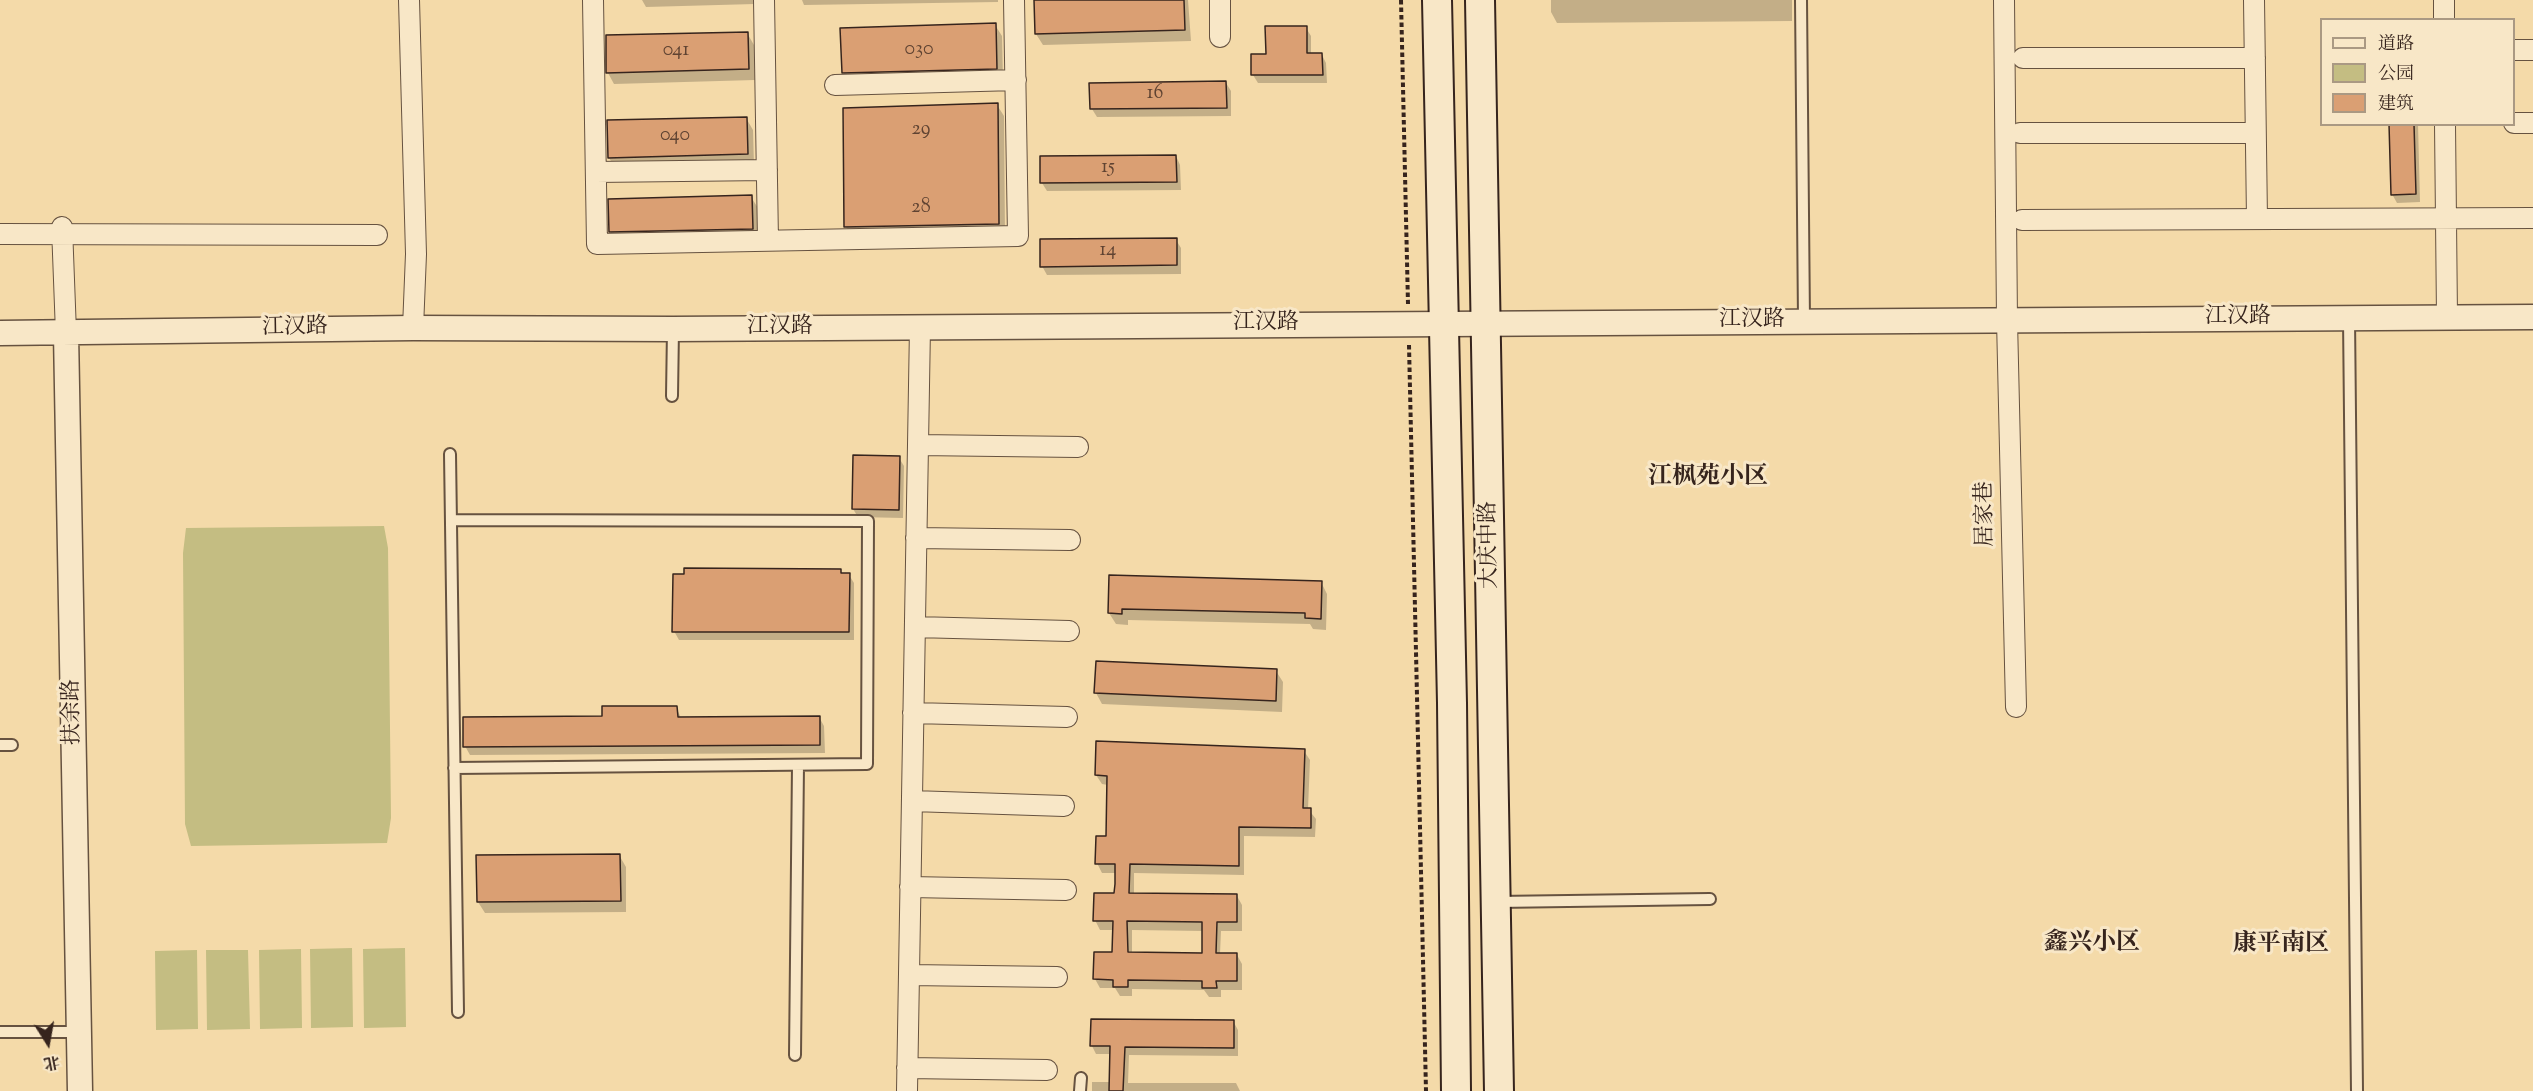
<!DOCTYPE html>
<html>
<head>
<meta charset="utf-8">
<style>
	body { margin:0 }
	#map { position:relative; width:2533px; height:1091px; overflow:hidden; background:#f4daa9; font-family:"Sorts Mill Goudy","Noto Serif SC",serif }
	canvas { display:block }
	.legend { position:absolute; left:2320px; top:18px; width:195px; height:108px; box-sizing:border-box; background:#f8e7c7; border:2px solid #aa9983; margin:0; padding:8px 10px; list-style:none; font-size:18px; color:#36241d }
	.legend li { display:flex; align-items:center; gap:12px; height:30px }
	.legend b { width:30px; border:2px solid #aa9983 }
	.north { position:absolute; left:18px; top:1013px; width:60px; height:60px; -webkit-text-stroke:4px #f8e7c7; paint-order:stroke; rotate:169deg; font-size:16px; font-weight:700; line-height:24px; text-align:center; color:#36241d }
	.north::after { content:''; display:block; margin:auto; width:21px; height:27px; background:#36241d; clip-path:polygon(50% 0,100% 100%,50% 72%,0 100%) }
</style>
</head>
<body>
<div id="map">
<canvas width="2533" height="1091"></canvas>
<ul class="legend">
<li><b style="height:8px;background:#f8e7c7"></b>道路</li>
<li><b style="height:16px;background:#c4bd82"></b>公园</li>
<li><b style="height:16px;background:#da9f73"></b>建筑</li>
</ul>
<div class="north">北</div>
</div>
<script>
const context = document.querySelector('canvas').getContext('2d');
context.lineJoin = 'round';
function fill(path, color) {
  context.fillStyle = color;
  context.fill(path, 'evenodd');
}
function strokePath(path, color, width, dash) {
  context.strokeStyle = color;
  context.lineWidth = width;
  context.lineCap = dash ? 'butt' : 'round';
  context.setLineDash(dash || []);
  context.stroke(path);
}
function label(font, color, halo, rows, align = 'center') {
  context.font = font + ' "Sorts Mill Goudy","Noto Serif SC",serif';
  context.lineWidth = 6;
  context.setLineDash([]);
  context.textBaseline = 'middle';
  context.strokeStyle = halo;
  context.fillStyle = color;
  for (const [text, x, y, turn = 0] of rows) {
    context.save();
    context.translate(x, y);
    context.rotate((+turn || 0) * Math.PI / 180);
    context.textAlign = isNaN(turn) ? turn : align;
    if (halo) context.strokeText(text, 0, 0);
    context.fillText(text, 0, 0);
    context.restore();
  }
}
const green = new Path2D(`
	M384,526L388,548L391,818L387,843L191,846L185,824L183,553L186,528Z
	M352,948L353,1027L311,1028L310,949Z
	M405,948L406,1027L364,1028L363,949Z
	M301,949L302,1028L260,1029L259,950Z
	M197,950L198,1029L156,1030L155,951Z
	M206,950H248L250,1029L207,1030Z`);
const shadow = new Path2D(`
	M642,0H755V4L646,7Z
	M802,0H998V2L804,5Z
	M1035,0H1188L1191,41L1043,45L1036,34Z
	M1551,0H1792V21L1557,23L1551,12Z
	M995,25L1002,36L1003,80L850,84L843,72Z
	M1306,28L1311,36V55H1322L1326,63L1327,83H1258L1253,75L1267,55Z
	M747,33L754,45L755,80L614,84L608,73Z
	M1226,83L1231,91V116L1097,117L1092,109Z
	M997,105L1004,116L1005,235L852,238L846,227Z
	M746,118L753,130L754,165L616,169L609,158Z
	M2390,124H2418L2420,202L2397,203L2392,194Z
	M1176,156L1180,165L1181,190L1047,191L1042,183Z
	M751,197L758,208L759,240L617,243L610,231Z
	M1176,240L1181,248V274L1047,275L1042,266Z
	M899,458L904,466L903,518L858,517L853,509Z
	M840,570L843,575H849L854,583V640H679L674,631Z
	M1110,577L1321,582L1327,594L1326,630L1313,629L1310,624L1128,620V625L1116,624L1109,613Z
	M1276,671L1283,682L1282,712L1102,704L1096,693Z
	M676,707L681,718L819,717L824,726L825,753L470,755L465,746L604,718Z
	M1304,751L1310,760L1308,809L1316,819L1315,837L1244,836V875L1134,873V895L1237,896L1242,905V931H1221L1220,954L1237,955L1242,964V990H1221V997H1209L1204,990L1132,989V996H1120L1115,988H1100L1095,979L1114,953V930H1100L1095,920L1115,895L1117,873H1102L1097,863L1107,838L1108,785L1102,784L1096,775ZM1132,930L1203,931V954H1132Z
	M619,855L626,867V912L485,913L478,902Z
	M1233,1021L1238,1030V1056L1129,1055L1128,1083H1236L1240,1091H1092V1082H1111V1054H1096L1092,1046Z`);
const building = new Path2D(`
	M1034,0H1184L1185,30L1035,34Z
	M996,23L997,69L842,73L840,28Z
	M1265,26H1307V53H1322L1323,75H1251V54H1266Z
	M748,32L749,69L606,73V35Z
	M1226,81L1227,108L1090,109L1089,83Z
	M998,103L999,224L844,227L843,108Z
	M747,117L748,154L608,158L607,120Z
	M2389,124H2414L2416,194L2391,195Z
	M1176,155L1177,182L1040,183V156Z
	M752,195L753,229L609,232L608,199Z
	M1177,238V265L1040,267V239Z
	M853,455L900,456L899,510L852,509Z
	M684,568L841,569V573H850L849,632H672L673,574H684Z
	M1109,575L1322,581L1321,619L1305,618V613L1122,609V614L1108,613Z
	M1096,661L1277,669L1276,701L1094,693Z
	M602,706H677L678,717L820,716V745L463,747V717L602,716Z
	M1096,741L1305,749L1303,808H1311V828L1239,827V866L1130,864L1129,893L1237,894V922H1217L1216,953H1237V981H1216L1217,988H1202V981L1128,980V987H1113V980L1093,979L1094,952H1112L1113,921H1093L1094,893H1114L1115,884V864H1095L1096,836H1106L1107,776L1095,775ZM1127,921L1202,922V953L1128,952Z
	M620,854L621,901L477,902L476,855Z
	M1091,1019L1234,1020V1048L1125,1047L1123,1091H1109L1110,1046H1090Z`);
const path = new Path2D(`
	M1401,0L1408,304
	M1409,345L1426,1091`);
const service = new Path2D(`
	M1801,0L1804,320
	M2349,318L2357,1091
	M672,396L673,329
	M450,454L458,1012
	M451,520L868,521L867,764L454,768
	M0,745H12
	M1497,902L1710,899
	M0,1032H80
	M795,1055L798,765
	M1080,1091L1081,1078`);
const minor = new Path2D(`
	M409,0L416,254L413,328
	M593,0L597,244L1018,236L1014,0
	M764,0L768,240
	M1220,0V37
	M2004,0L2007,320L2016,707
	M2254,0L2257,219
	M2444,0V20
	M2514,50H2533
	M2023,58H2255
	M835,85L1016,80
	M2514,123H2533
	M2445,124L2447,317
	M2020,133H2255
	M596,172L767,170
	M2022,220L2533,218
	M62,227L66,333
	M0,234L377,235
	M918,445L1078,447
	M916,538L1070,540
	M915,627L1069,631
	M913,713L1067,717
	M912,801L1064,806
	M910,887L1066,890
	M909,975L1057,977
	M907,1068L1047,1070
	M907,1091L920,327`);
const tertiary = new Path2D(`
	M0,333L413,328L673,329L2533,317
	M66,333L80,1091`);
const secondary = new Path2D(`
	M1437,0L1452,703L1456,1091
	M1480,0L1499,1091`);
const numberNames = [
	["030",919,51],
	["041",676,52],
	["16",1155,95],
	["29",921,131],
	["040",675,137],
	["15",1108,169],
	["28",921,209],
	["14",1108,252]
];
const streetNames = [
	["江汉路",2238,318],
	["江汉路",1752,321],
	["江汉路",1266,324],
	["江汉路",780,328],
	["江汉路",295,329,-1],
	["居家巷",1987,514,-91],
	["大庆中路",1491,545,-91],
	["扶余路",74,712,-91]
];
const neighbourhoodNames = [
	["江枫苑小区",1708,479],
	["鑫兴小区",2092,945],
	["康平南区",2281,946]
];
fill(green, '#c4bd82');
fill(shadow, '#0003');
fill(building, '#da9f73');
strokePath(building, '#36241d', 1.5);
strokePath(service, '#665240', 14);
strokePath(minor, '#665240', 22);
strokePath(tertiary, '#665240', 27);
strokePath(secondary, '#36241d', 32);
strokePath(path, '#36241d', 4, [4.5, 3]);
strokePath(service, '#f8e7c7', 10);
strokePath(minor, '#f8e7c7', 20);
strokePath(tertiary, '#f8e7c7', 24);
strokePath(secondary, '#f8e7c7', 28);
label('20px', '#5f4332', null, numberNames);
label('22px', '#36241d', '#f8e7c7', streetNames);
label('bold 24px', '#36241d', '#f8e7c7', neighbourhoodNames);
</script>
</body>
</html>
